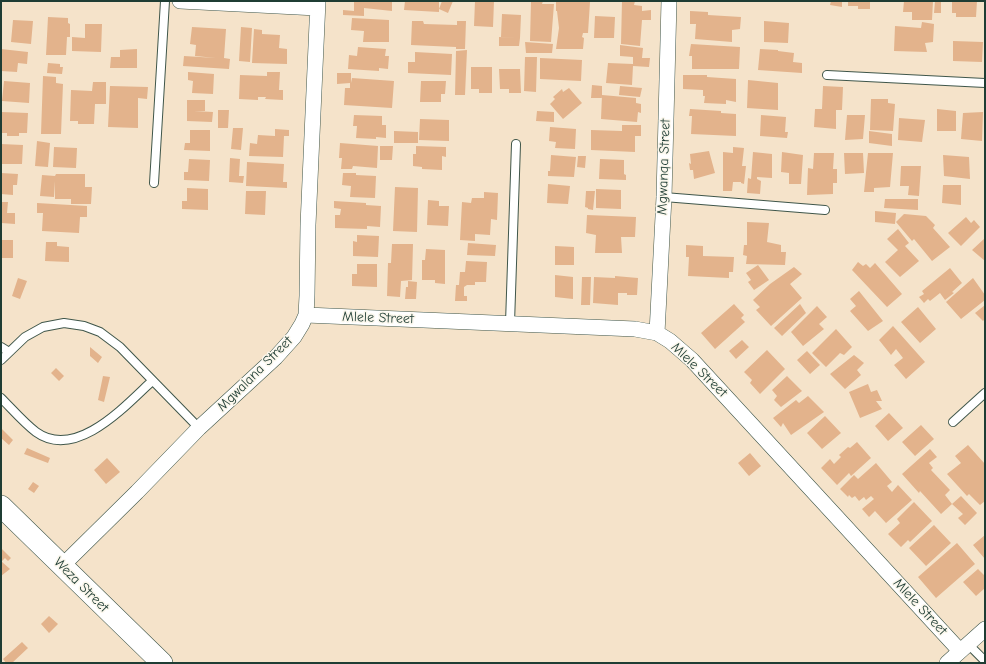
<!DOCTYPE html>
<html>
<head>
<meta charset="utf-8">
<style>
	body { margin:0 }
	#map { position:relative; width:986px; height:664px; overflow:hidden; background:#f5e3ca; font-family:"Comic Neue",sans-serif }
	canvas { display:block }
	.frame { position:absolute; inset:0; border:2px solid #1f3d34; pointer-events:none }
</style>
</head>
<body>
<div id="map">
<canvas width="986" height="664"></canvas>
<div class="frame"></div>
</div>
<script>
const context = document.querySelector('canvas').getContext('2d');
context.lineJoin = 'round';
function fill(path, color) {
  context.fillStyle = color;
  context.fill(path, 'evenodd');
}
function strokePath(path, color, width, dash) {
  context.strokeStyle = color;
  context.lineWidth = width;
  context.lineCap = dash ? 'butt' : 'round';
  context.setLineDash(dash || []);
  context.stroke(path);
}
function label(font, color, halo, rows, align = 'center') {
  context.font = font + ' "Comic Neue",sans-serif';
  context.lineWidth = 3;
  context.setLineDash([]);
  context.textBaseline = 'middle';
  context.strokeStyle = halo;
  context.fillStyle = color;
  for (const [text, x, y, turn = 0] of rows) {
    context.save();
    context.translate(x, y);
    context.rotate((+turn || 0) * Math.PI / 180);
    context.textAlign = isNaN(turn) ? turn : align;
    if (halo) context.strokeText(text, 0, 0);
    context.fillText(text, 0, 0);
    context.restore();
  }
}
const building = new Path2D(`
	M354,1H392V11L364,8V16L343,15V10L354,11Z
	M405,1L439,2V12L404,10Z
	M442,1H453L448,13L439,9Z
	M475,1H494L493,27L474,26Z
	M531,1H543L542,4H554L551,42L530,41Z
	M556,1L590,2L588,33H583L582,37L584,38L583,49H556L559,28L557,11H556Z
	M622,1H635L634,5L642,6V11L651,10V20H642L640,46L621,44Z
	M831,1H842V7L830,5Z
	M848,1H870V9H858V6H848Z
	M904,1H933L932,20H912V12H903Z
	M935,1H941V13H934Z
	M952,1H977L976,17H956V13H952Z
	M690,11L708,12V15L741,17L740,29L732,30V42L695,39L696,24H690Z
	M502,14L521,15L520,38L501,37Z
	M595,16L615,17L614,38H594Z
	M48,17L68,18V23L70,24V37H67L66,55H46Z
	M352,18L389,20V42H363L364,31L351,30Z
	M13,20L33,21L31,44L11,42Z
	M412,21H423L424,24L457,25V21H466L465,49H456V47L411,45Z
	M764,21L789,23L788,43L764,42Z
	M922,22L934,24L933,42L925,43L927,52L894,51L895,26L921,28Z
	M85,24H102L101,52L72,51V37L85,38Z
	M192,27L226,29L224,58L230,59L229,69L183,66L184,56L216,58L195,56L196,45L190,44Z
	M241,27L252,28L250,62L239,61Z
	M254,29L262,30V34L280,35L279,48L287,49V64L252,63Z
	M499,37L520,38L519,46H499Z
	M953,41L983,42L982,62L953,61Z
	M525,42L553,44L552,53H526Z
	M691,44L740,47L739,69H692V56H689Z
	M620,45L643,48L642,58H650L649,67L633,66L632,85L606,83L608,63L633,64V57L620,56Z
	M358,47L386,49L385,56H389L388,69L379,68V71L348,69L349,55L357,56Z
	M1,49L28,52L27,64L18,63L17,72L1,71Z
	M137,49V68H110L111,57H120V50Z
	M760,49L778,50V51L794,53L793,62L802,63V73L758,70Z
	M467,50L465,95H455L456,51Z
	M415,52L452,54L451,75L408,73V62H415Z
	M525,57H537L536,92L524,91Z
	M540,58L582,60L581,81L540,79Z
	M48,63L60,64V67H63L62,74L47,73Z
	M471,67H492V93H479V89H471Z
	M499,69H520L521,93H509V89H500Z
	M188,72L214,74L213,94L192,93L193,81L188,80Z
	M267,72H280L279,90H283V100L265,99L266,97H258V100L239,99L240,75L267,76Z
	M337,73H351V83L352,78L394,81L392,108L344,105L345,88H350V83L337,84Z
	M683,75H707V77L736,79V102L726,100V104L704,103L705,96H703V90L683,89Z
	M43,76L56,77V83L63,84L61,134H41Z
	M748,80L778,83V110L747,108Z
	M4,81L30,83L29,103L2,101Z
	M421,81H446L445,94H441V102H420Z
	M93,82H106V104H95L94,124H78V121H70L71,90L92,91Z
	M592,85L602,86V98H591Z
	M110,86L148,87L147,99L138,98V128L108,127Z
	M620,86L642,88L640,97L619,95Z
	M823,86L843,87L842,110H836V129L814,127L815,109H822Z
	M569,88L582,103L563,119L550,104L555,99L553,97L562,89L563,92Z
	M602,95L636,98V103L641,104V113L638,112L637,122L601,119Z
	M871,99H888V103L895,104L893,131L870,130Z
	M187,100H205V111H194L213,112L212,122L187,121Z
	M690,109L721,111V113L736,114V136L691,134L692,116H689Z
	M937,109L956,111V131H937Z
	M218,110H229L228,128H218Z
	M537,111L554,112V122L536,121Z
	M1,112L28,113L27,133H19V136H7V133H1Z
	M983,112L982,141L961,139L963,113Z
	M354,115L382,116V125H386V138L376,137V139L356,138L357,126H353Z
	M761,115L786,117L785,132H788L787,138L760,136Z
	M847,115H865L863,139L845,140Z
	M899,118L925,120L922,142L898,140Z
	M420,119L449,120V141L419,140Z
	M622,125H641V136H635V152L591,150V130L622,131Z
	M550,127L576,129L575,149L555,148L556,142L549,141Z
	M233,128H243L241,150L231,149Z
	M275,129L289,130V136H284L283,157L249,156L250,143L257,144L258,135L275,136Z
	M190,130H210V151L184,150L185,143H190Z
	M394,131L418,132V143H394Z
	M869,131L892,134V146L869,143Z
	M37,141L50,143L48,167L35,166Z
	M340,143L378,146L377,168L353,166L352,169H341L342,158H339Z
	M1,144L23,145L22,164H1Z
	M380,146H393L392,160H380Z
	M416,146L446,147V157L442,156V170L422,169V167L413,166V154H416Z
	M54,147L77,148L76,168L53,167Z
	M733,147L744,148L742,166H746L744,184L741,183V182H733L732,191H723V152L733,153Z
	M709,151L715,173L694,179L693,170H690L689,163L691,164L690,154Z
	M753,152L772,154V178L757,177V179L761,181L760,194L747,193L748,178L751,179Z
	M782,152L803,155L801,184H789V173L781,172Z
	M814,153H834L833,169H837V183H833V194L807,195L808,168L813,169Z
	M844,153H863L864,173L845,174Z
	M868,153H893L890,187L874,188V192H864Z
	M551,155L576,157L574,177L548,176V171H550Z
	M943,155L969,157L970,179L944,176Z
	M578,156H586L585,168L577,167Z
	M230,158L240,159L239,176H244L243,183L229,182Z
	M189,159L210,160L209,181L184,180V172H188Z
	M600,159L624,160V174L626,175V180L599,179Z
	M247,162L284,164L283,182H287V188L246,186Z
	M901,166H921L919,196L908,195L909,186H900Z
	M1,173L18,174L17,185H13V195L1,194Z
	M343,173H356V175L376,176L375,198L350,197L351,186L342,185Z
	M56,174H85V187H92L91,204H71V199H55V181L54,197L40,196L42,175L55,176Z
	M548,184L570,186L568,204L547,203Z
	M943,185H961V205L942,203Z
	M395,187L418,188L417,232L393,231Z
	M187,188L208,189V210L182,209V201H187Z
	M596,189L621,190V209L596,208Z
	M246,191H266L265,215L245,214Z
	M586,191H595L593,210L588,209V208L585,207Z
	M484,192L498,193L497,220L491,219L490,235L475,234V241L460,240L462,202L471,203L472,198H484Z
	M885,199H918V210L884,208Z
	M428,200L439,201V206H449L448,226L427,225Z
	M334,201L366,203V205L381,206L380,227L367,226V229L335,228V215H340L341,209L334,208Z
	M1,202H8L7,213H15V224L1,223Z
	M37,203L87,206V217H80L79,233L42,231L43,213H37Z
	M875,211L896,213L895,224L875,222Z
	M904,214L926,216L935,225L933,228L950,247L932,261L914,239L912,241L896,222Z
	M587,215L636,217L635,237H621L622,253H595L596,235L586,233Z
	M966,217L971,223L974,220L980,227L961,246L948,233Z
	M747,222L769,223L767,242L781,245V252H786L785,265L746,264L747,256L743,255L744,245H747Z
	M898,229L909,243L905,246L919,261L900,277L885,262L898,250L887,239Z
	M357,235L379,236L378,257L353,256V241L357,242Z
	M985,238V261L972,250Z
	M1,240H13V258H1Z
	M46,242H57V246L69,247V262L45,261Z
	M468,243L496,245L495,256L467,255Z
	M392,244H413L412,280L401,281L400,297L387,296L388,263H391Z
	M686,245L703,246V256L734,257L733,272H729V278L688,276L689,257H686Z
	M555,246L574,247V265H555Z
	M426,249L445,250V284L435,283V280H422V260H425Z
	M466,261L487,262L486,282H475V285H467L464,287V296H467V301H455L456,285H459L460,272H465Z
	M858,262L863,266L866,264L870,268L875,263L902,294L887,307L852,270Z
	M357,264H377V287L352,286V274H357Z
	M758,265L769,280L754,290L748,282L751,280L746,273Z
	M794,267L802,274L790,284L802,298L771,326L756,310L760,307L753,300L770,284Z
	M950,268L962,283L952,292L954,293L945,300L940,293L930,301L928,299L924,303L919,297L924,294L922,291Z
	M555,275L573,277V299L555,297Z
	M615,276L638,278L637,295H627V293H618V305L593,303L594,277L615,278Z
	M582,277H591L590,305H581Z
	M18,278L27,281L20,299L12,296Z
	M973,278L985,295V300L961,319L946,302Z
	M408,281L417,282L416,299H405L406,287H408Z
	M859,291L883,321L868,331L850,311L856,306L850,299Z
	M734,304L744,315L741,318L745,322L715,349L701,333Z
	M800,304L806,313L782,336L774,328Z
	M985,305V319L983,321L975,313Z
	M817,306L827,317L819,324L824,329L803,346L791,332Z
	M918,307L936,329L920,343L901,322Z
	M893,326L925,362L906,379L894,365L903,358L896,349L891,355L879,340Z
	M836,329L852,347L844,355L840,353L826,367L812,353Z
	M742,340L749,347L736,359L729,351Z
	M90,347L102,357L98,363L90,356Z
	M767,350L785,369L760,394L750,383L752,380L744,372Z
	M807,351L820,365L810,374L797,360Z
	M854,355L864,363L857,370L861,375L845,389L830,374Z
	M56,368L64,376L59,381L51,373Z
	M103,376L110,377L104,402L98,400Z
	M787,376L802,391L781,407L774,400L777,396L772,390Z
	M868,384L871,392L877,390L882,401H876L882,409L860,418L849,392Z
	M808,396L824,412L791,435L783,423L781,427L773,418L796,400L799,403Z
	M889,413L903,428L888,441L875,426Z
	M825,416L841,433L822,449L807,433Z
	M921,425L934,439L915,456L902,442Z
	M1,428L13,440L9,445L1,438Z
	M857,442L871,458L851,476L849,473L837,485L821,468L830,459L834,464L841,457L839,455L848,447L850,448Z
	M968,445L985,464V501L980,505L969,494L967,496L947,474L961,463L955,456Z
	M27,448L50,458L48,463L24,454Z
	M930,449L937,457L929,463L933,468L931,470L950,490L945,495L952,504L941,514L920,491L919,493L902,474Z
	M750,453L761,466L749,476L738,463Z
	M107,458L120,472L106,484L94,470Z
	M876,463L892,482L887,486L892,492L898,485L912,500L886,523L875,511L869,517L862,509L874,499L871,496L866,500L864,497L859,501L855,496L852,498L849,495L848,497L840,489L854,475L858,479Z
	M33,482L39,486L34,493L28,489Z
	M961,496L977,513L965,525L958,518L963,514L952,504Z
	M914,502L932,521L910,542L908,540L901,547L888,534L900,523L897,519Z
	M934,525L951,543L926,566L909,548Z
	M985,535V559L973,545Z
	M957,543L975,564L936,598L918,577Z
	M1,548L11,558L8,561L5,558L2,561L1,560Z
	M1,561L10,569L1,576Z
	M978,569L985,576V588L976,596L963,582Z
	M49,616L58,624L49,633L41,624Z
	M22,642L28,648L12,663H6L3,659Z`);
const lane = new Path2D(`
	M827,75L985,83
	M154,183L165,1
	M664,197L825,210
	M510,323L516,144
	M1,347L9,352
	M1,360L25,337L43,327L64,323L84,326L100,332L120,347L199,428
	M1,398C12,409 24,423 36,432C76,461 126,405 152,381
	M953,422L985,393
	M968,644L985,661`);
const street = new Path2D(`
	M180,1L317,8
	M306,315L635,329L657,333L670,341L692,360L960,651
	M657,333L664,197L669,1
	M62,566L137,492L199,428L276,357L294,337L302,324L306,315L307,296L308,225L318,1
	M947,663L985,629`);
const secondary = new Path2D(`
	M1,506L162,663`);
const streetNames = [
	["Mgwanqa Street",664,167,-88],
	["Mlele Street",378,318,2],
	["Mlele Street",699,370,44],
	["Mgwalana Street",255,374,-45],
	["Weza Street",81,585,45],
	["Mlele Street",920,607,47]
];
fill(building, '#e3b38c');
strokePath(lane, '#3f564a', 10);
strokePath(street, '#3f564a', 16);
strokePath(secondary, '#3f564a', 22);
strokePath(lane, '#fff', 8);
strokePath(street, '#fff', 15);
strokePath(secondary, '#fff', 21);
label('14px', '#1f3d34', '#fbf7ec', streetNames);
</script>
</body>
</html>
